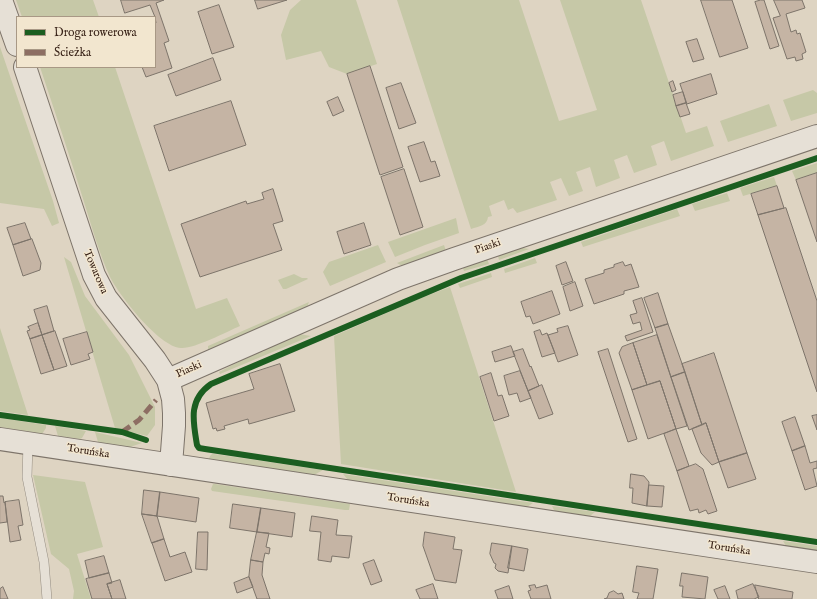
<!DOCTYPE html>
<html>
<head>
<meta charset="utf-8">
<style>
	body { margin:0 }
	#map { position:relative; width:817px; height:599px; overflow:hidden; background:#ded4c2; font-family:"IM FELL English",serif }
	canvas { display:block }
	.legend { position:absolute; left:16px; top:16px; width:140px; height:52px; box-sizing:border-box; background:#f2e6cf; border:1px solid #a89885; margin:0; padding:5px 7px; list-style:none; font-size:12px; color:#382217 }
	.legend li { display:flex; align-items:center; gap:8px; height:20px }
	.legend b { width:20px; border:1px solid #a89885 }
</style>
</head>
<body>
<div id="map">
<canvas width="817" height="599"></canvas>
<ul class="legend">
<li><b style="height:5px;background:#1b5e20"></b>Droga rowerowa</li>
<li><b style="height:5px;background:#8d6e63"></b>Ścieżka</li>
</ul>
</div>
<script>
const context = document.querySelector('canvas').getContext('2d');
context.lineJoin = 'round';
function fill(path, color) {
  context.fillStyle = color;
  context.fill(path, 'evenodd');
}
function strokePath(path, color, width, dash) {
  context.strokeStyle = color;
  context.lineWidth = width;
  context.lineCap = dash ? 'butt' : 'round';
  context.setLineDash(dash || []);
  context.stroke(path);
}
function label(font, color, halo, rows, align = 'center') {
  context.font = font + ' "IM FELL English",serif';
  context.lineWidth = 3;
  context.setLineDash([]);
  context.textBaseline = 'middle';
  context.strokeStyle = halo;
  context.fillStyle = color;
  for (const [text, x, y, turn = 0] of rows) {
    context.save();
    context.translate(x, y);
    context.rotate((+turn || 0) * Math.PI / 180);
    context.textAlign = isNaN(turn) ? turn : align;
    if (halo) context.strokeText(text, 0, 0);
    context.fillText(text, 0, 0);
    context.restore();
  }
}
const green = new Path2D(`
	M16,0H93L99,17H22Z
	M301,0H356L377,64L347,74L329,67L321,51L286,60L281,35L290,10Z
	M397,0H519L559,121L597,110L560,0H641L686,133L707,126L714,146L671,161L664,141L651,146L657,165L634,173L627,155L614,160L620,178L596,187L590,167L576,172L583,191L569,196L561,178L550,182L557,200L517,213L513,208L508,210L504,200L489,206L492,216L488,217C487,226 479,226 471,229Z
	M0,47L53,201L59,223L52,226L44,209L0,203Z
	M40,67H115L196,309L227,298L240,326C226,332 194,349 181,348C159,347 119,295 110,277C99,253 92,227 84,202C70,157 55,112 40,67Z
	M813,90L817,93V113L791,121L783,100Z
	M769,104L777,126L728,142L720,121Z
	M817,163V173L796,180L792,171Z
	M774,177L777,186L743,196L740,188Z
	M727,193L730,201L695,211L692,204Z
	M677,209L680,216L583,247L581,242Z
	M456,218L459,233L425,245L395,257L388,242Z
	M378,245L386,262L330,286L323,272L329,262Z
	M444,245L446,251L404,267L397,263Z
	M517,247L529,249L499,260L498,256L500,253Z
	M64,257L71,262L85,296L129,355L155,407V425L147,436L115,428Z
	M535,258L537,263L505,273L504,269Z
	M487,259L489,264L464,271L462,265Z
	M491,273L492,277L460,288L458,284Z
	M294,274L302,278H307L308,279L286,289H283L278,280Z
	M450,287L516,492L341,464L334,336L421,298Z
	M309,302L306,310L252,334L208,350V346Z
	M0,328L28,415L0,411Z
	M299,334L311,336L220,374L219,372L261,350L263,352L266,348Z
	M0,418L46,425V428L42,434L0,427Z
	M55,426L86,431L82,438L80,439L58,436Z
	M95,432L142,443L127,448L98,442Z
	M212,454H214L323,470L314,475L309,474L209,459L210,456Z
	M343,474L533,503L527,507L354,481L348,480Z
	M33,475L85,482L103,547L77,554L91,599H73L74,591L69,569L51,554Z
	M213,484H215L350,504L349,510H345L212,491L211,489Z
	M552,506L595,512L590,516L558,513L554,510Z
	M783,541L817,546V551L786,546Z`);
const building = new Path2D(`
	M121,0H164L156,3L169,41L164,43L172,68L146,77L142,67H155V23H156L155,17L150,5L125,13Z
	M255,0H287L258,9Z
	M701,0H732L748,48L720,57Z
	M761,0H764L779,46L770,49L755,2Z
	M774,0H802L805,8L786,14L791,32L796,30L797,34L800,33L806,52L802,54L803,59L796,61L795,57L787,59L773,18L780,16Z
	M219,5L234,47L212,54L198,12Z
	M697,39L704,59L693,62L686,42Z
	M213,58L221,80L176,96L168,75Z
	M370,66L403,167L380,175L347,74Z
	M711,74L717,94L687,104L680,84Z
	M673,81L676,90L672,92L669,83Z
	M401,83L416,123L399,129L386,88Z
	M683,92L686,103L676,106L673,95Z
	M338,97L344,111L333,116L327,102Z
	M231,101L246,145L169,171L154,126Z
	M686,103L690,114L680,117L676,106Z
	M424,142L431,162L435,161L440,176L420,182L408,147Z
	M404,169L423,227L400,235L381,177Z
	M817,173V242L796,180Z
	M777,186L784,208L758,215L751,194Z
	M273,189L283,221L273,224L282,250L200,277L181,224L246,201L247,204L264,199L262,193Z
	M786,208L817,301V392L758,215Z
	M25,223L31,239L13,245L7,228Z
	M364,223L371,245L344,254L337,232Z
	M32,239L41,263L40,270L23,276L13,245Z
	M566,262L573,281L562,285L556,266Z
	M623,262L625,266L631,264L639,287L624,291V294L594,304L585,279L604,273V270L614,267V265Z
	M575,282L583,306L570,311L563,287Z
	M552,291L560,314L533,324L530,316L526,317L521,302Z
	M658,293L668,324L655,328L644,298Z
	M642,298L653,332L627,341L625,336L642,330L640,322L633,324L630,315L637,313L633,301Z
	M47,306L54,331L42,335L34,310Z
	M38,323L42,335L30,339L27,331L30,330L28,327Z
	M668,324L685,372L671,377L655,328Z
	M568,326L578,355L558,362L548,335L558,332L557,329Z
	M540,330L542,335L547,333L555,353L542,357L534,332Z
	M55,331L67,366L54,370L42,335Z
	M87,332L93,352L88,354L90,359L71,365L63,339Z
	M42,335L54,370L41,374L30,339Z
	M657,335L687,426L676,429L660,381L647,385L633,343Z
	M633,343L647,385L632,390L619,353L622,347Z
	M511,346L515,356L495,362L492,352Z
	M523,349L530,367L531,366L539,386L528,391L513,352Z
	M608,349L637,439L628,442L598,352Z
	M714,353L747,453L719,462L706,423L702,425L682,364Z
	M280,364L295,411L249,424L248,419L224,426L225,429L217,431L216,428L213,429L206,403L254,389L249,374Z
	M520,371L531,398L520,402L517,393L509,395L504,376Z
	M685,372L702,425L689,430L671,377Z
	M491,373L498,396L502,395L509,416L494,421L480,377Z
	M660,381L676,429L648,439L632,390Z
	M542,385L553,414L539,419L528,391Z
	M817,415V430L812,416Z
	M795,417L805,446L792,451L782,422Z
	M706,423L719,462L712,465L701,453L692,429Z
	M676,429L689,466L677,471L664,434Z
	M805,446L810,463L817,461V468L813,469L817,486L805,490L792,451Z
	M747,453L756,479L728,488L719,462Z
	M696,464L703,469L717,511L708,514L706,510L699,513L698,509L690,511L677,471Z
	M631,474L644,476L649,482L647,506L632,503L633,488H630Z
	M649,485L664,486L662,507L647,506Z
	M144,490L160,492L157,516L142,514Z
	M160,492L199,498L196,522L157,516Z
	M0,496H3L4,503L5,502L7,522L0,523Z
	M19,500L23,525L18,526L21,540L10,542L5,502Z
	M233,504L261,508L257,532L230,528Z
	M261,508L295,513L292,537L257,532Z
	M142,514L157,516L164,539L152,543Z
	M312,516L338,520L336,535L352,536L349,558L332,556L331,562L318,560L321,532L310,531Z
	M198,532H208L207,570L196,569Z
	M257,532L269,533L266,547L270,548L269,554L265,553L263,562L251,560Z
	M425,532L455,537L453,549L462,550L456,583L435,580L423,546Z
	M164,539L170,557L185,552L192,572L165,581L152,543Z
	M492,543L512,546L508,573L498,571L495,568L496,564L494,563L490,554Z
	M512,546L528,549L524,571L508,568Z
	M104,556L109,573L89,578L85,561Z
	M251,560L263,562L262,575L270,599H257L249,577Z
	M374,560L382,581L371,585L363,564Z
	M637,566L658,569L653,599H637L639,593L633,592Z
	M109,573L112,583L107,584L112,599H92L86,579Z
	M682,573L708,577L705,599L682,597L683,586H680Z
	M249,577L253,587L237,593L234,583Z
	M120,580L126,599H112L107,584Z
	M433,584L438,599H420L416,590Z
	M753,584L759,597L754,599H738L736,591Z
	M535,585L536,588L547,585L551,599H531L528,591L531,590L529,586Z
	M755,585L793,592L792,599H759Z
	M509,586L513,599H498L495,591Z
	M725,586L730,599H718L714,590Z
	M3,587L8,599H0V589Z
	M614,591L618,594L622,593L624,599H604L607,598L609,593Z`);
const lane = new Path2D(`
	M28,443L27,477L44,562L47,599`);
const secondary = new Path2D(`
	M1,0L17,45
	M25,67L94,275L106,298L155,360L168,380L173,399L174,413V426L171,465
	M168,380L398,279L454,259L817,136
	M0,439L817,562`);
const quiet = new Path2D(`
	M122,432L139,420L156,400`);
const cycleway = new Path2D(`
	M817,158L461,278L211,384C188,400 193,421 197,445L199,448L205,449L817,542
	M0,415L122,432L146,440`);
const streetNames = [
	["Piaski",488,247,-19],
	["Towarowa",95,272,67],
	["Piaski",189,370,-24],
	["Toruńska",88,452,9],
	["Toruńska",408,501,9],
	["Toruńska",729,549,9]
];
fill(green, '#c6c8a7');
fill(building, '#c5b4a4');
strokePath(building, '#7d746a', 1);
strokePath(lane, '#948c81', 10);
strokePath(secondary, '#7d746a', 24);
strokePath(lane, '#e6e0d6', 9);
strokePath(secondary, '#e6e0d6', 22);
strokePath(quiet, '#8d6e63', 5, [10, 5]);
strokePath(cycleway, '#1b5e20', 6);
label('11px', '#382217', '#f2e6cf', streetNames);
</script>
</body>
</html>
